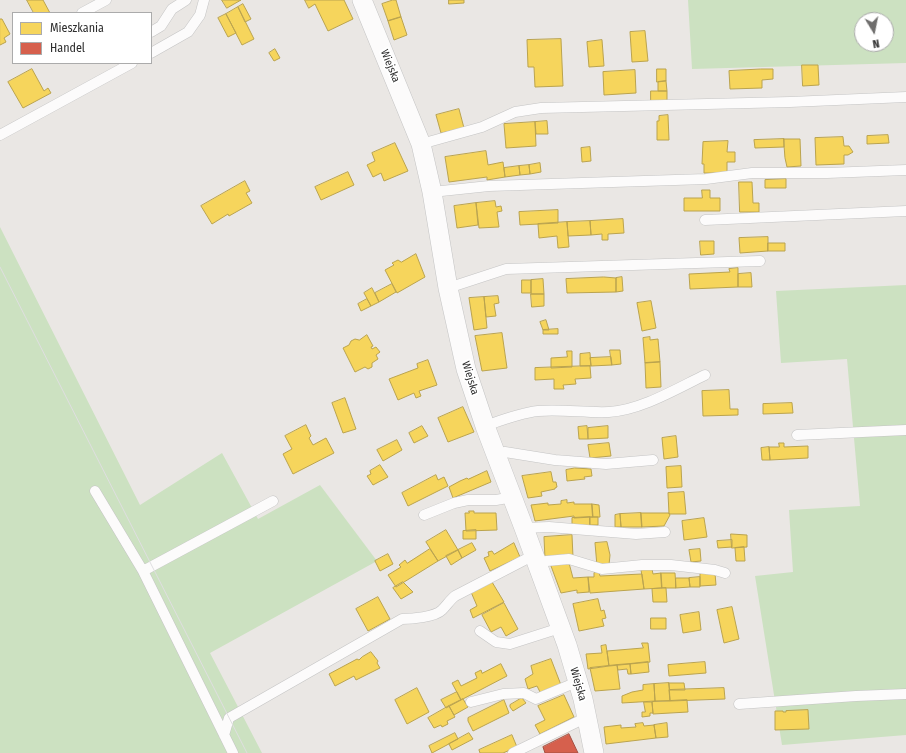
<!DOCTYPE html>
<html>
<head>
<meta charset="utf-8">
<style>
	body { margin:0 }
	#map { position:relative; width:906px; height:753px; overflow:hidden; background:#eae7e4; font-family:"Fira Sans Condensed",sans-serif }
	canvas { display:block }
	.legend { position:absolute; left:12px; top:12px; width:140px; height:52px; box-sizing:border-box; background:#fff; border:1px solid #ababab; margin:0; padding:5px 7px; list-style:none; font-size:12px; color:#2d2d2d }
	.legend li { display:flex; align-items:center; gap:8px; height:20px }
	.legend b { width:20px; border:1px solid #ababab }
	.north { position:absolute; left:854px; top:12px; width:40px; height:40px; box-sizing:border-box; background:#fff; border:1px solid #ababab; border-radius:50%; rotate:170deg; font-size:11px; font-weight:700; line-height:16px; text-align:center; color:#2d2d2d }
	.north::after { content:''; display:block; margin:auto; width:14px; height:18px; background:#6f6e6d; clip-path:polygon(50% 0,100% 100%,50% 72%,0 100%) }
</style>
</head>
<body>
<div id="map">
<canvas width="906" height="753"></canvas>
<ul class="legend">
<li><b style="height:11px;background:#f6d55c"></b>Mieszkania</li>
<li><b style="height:11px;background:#d6604d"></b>Handel</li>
</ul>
<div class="north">N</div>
</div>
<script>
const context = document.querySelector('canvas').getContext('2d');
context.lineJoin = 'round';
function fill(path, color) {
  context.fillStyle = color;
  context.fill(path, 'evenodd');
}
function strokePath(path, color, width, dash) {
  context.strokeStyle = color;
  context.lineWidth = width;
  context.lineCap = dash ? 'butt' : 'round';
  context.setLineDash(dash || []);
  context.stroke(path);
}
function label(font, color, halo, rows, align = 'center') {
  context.font = font + ' "Fira Sans Condensed",sans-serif';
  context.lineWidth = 4;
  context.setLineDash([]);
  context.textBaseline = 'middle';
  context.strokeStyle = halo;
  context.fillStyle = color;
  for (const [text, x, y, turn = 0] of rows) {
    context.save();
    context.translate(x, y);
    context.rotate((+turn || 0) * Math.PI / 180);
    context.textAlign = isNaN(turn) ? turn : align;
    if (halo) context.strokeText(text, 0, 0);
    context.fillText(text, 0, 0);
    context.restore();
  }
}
const green = new Path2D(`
	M688,0H906V63L692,69ZM862,20H886V44H862Z
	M0,227L140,505L222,453L258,519L320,485L377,561L210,653L262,753H0Z
	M906,285V735L782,745L755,576L793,572L789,510L860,506L847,359L781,363L776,291Z`);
const homes = new Path2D(`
	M27,0H43L50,13H34Z
	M222,0H241L227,8Z
	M305,0H344L353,19L328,31L315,4L309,8Z
	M393,0H396L401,17L388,21L382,4Z
	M449,0H464V3L449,4Z
	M243,4L251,19L245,22L238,7Z
	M238,7L254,39L242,45L226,14Z
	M226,14L236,33L228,37L218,18Z
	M401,17L407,35L394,40L388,21Z
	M0,19H2L10,34L4,38L6,42L0,45Z
	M645,31L648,61L632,62L630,32Z
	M561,39L563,86L535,87L534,67H528L527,40Z
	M602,40L604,66L589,67L587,42Z
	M275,49L280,58L274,61L269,53Z
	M802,65H818L819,85L803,86Z
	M32,69L44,91L48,88L51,93L23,108L8,82Z
	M657,69H666V81L657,82Z
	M761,69H773V79L762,80V88L730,89L729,71Z
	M635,70L636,93L604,95L603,72Z
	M666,81L667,91H658V82Z
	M651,91H667V101H651Z
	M459,109L464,128L441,133L436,115Z
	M668,115L669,140H657V121H659V116Z
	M547,121L548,134H536L535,122Z
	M535,122L536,146L506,148L504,124Z
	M888,135L889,143L867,144V136Z
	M843,137L844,146H849L853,152L848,155H844V164L816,165L815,138Z
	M784,139H800L801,166L787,167L785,158Z
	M784,139V147L755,148L754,140Z
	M728,141L727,152H735V162H727V173H704V164H702L703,142Z
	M395,143L408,171L384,181L381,173L373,177L367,165L375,161L372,153Z
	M590,147L591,161L582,162L581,148Z
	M486,151L488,165L503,162L505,177L487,180V177L449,182L445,157Z
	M540,163L541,172L530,174L529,165Z
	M529,165L530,174L520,175L519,166Z
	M519,166L520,175L505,177L504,168Z
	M348,172L354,185L321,200L315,187Z
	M786,179V188H765V180Z
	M245,181L250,191L246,193L252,203L229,216L228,214L212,224L201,206Z
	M739,182H752L753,203H759V212H740Z
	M702,190H710V198H720V211H684V198H702Z
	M495,201L496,207L501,206L502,211L497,212L499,227L479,228L476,203Z
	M476,203L478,225L457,228L454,206Z
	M558,210V223L520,225L519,212Z
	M623,219L624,233L608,234V240H602V234L591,235L590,221Z
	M590,221L591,235L568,236L567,222Z
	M567,222L569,247L558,248L557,236L539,238L538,224Z
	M768,237V251L740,253L739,238Z
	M700,241H714V254L701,255Z
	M768,243H785V251H768Z
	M416,254L425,277L397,293L385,270L394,265L392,263L398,260L401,262Z
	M738,268V287L690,289L689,274L730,272L729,269Z
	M751,273L752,287H738V274Z
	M604,277L616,278V292L567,293L566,279Z
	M622,277L623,291L616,292V278Z
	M543,279L544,294H531V280Z
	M522,280H531V293H522Z
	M392,284L396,292L379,302L375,293Z
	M372,288L379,302L371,306L364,293Z
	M531,294H544V306L532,307Z
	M498,296L499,303L494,304L496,316L486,317L484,297Z
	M484,297L487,328L474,330L469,298Z
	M367,299L371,306L361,311L358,304Z
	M651,301L656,328L642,331L637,303Z
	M546,320L549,330H543L540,322Z
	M558,329V334H543V330Z
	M502,333L507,368L482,371L475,336Z
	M367,335L373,346L371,347L372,349L376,347L380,352L376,355L378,359L372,363V367L368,369L365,367L355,372L343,348L349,345L351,341L355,339L359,340Z
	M650,337V340L658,339L660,362L645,363L643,338Z
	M610,350H620L621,364L612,365Z
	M567,351H572V367L551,368V358L567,357Z
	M590,353L591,366H580V354Z
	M611,357L612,365L591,366L590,358Z
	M428,360L437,385L419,391L421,396L416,398L414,393L398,400L389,379L418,368L417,364Z
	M660,362L661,387L646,388L645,363Z
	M590,366L591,378L575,379L576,384L563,385L564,389H554V379L535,380V368Z
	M729,390L730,409H738V415L703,416L702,391Z
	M345,398L356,429L343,433L332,403Z
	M792,403L793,413L763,414V404Z
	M463,407L474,432L448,442L438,418Z
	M306,425L311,436L309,438L313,445L326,438L334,453L293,474L283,454L292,449L285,436Z
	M422,426L428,436L414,443L409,433Z
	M587,426L588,439H579L578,427Z
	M608,426V438L588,439V428Z
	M676,436L678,457L664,459L662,438Z
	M397,440L402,450L383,461L377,450Z
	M609,443L611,456L590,458L588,445Z
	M779,443H784V447L808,446V458L770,460L769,447H779Z
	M769,447L770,460H762L761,448Z
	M380,465L388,477L373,485L367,476L371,474L370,471Z
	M681,466L682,487L667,488L666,467Z
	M575,468L591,469L592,476L584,477L585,479L567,481L566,470Z
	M487,471L491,482L453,498L449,487L460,481L467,478L468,479Z
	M551,472L553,482H556L557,487L555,488V489L541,492L542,496L528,498L522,476Z
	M436,475L438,480L444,477L448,486L408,506L402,493Z
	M684,492L686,514H669L668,493Z
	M567,500V503L574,502V504H592L593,517L574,518V516L535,521L531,505L548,503V505L561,504V501Z
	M592,504L599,505L600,517H593Z
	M469,511H474V513H496L497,530L466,531L465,513H469Z
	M641,513L642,527H621L620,514Z
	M641,513H669L670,515L664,526L642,527Z
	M620,514L621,527H615V515Z
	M590,517H598V525H590Z
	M590,517V527H572V518Z
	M704,518L707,537L684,540L682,521Z
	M446,530L458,550L438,561L426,542Z
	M476,530V539H463V531Z
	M731,534L747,535V547L732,548Z
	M572,535L573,557L545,559L544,537Z
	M732,540V547L718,548L717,541Z
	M607,542L610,555L609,565L597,566L595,543Z
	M472,543L476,550L462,558L458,550Z
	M514,543L520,557L490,571L484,558L489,556L488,552L492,551L494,554Z
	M744,547L745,561H736L735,548Z
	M430,549L438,561L396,587L388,575L401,567L399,565L405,560L407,563Z
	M700,549L701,561L691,562L689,550Z
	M458,550L462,558L451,565L446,556Z
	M388,554L393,564L380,571L375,561Z
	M569,563L573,578L588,577L589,592L577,593V590L561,593L551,566Z
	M652,569L653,574L661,573L662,588L644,589L641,570Z
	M599,572L600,576L642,574L644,589L590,593L588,577H594V573Z
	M661,573H675L676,588H662Z
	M715,573L716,585L700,586V574Z
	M700,577V587H690L689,578Z
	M676,578H689L690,587L676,588Z
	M403,582L413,592L401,599L393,588Z
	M492,582L504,602L473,618L470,610L477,606L471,592Z
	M666,588L667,602H653L652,589Z
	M378,597L390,619L368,631L356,609Z
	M598,599L601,611L604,610L606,618L602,619L604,626L579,631L573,604Z
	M504,603L518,629L506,636L501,627L491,632L482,615Z
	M732,607L739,639L724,643L717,610Z
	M699,612L701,630L683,633L680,615Z
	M651,618H666V629H651Z
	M642,643H648L650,662L609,666L607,651L643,648Z
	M606,645L609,666L588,669L586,654L602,653L601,646Z
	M371,652L378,661L377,663L380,668L356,680L354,676L335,686L329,674L357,659L359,660L362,657Z
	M551,659L561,685L541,694L537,686L528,689L525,679L533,674L531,666Z
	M648,662L649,672L631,674L630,664Z
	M705,662L706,673L669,676L668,665Z
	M501,664L507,676L461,700L452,683L458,680L461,686L477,678L475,673L481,670L482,673Z
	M630,664L631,674H628L627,669L618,670L617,665Z
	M617,665L620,689L595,691L590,668Z
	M669,683H684L685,690H670Z
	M669,683L670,701H655L654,684Z
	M654,684L655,701L622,703V696L632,692L643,690V685Z
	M417,688L429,712L407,724L395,700Z
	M724,688L725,699L670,701L669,690Z
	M457,692L461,700L446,708L441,700Z
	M564,695L574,717L540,734L535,725L545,720L538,706Z
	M522,698L526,703L513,711L510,707V705Z
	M463,699L468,707L454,715L449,706Z
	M504,700L509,713L473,731L468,721V718Z
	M687,700L688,712L653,714L652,702Z
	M644,702H652L653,713H650V716L642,717V712H645Z
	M449,706L455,717L447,721L448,724L442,727L441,725L434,728L428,718Z
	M808,710L809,729L775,730V711H783V712H786V711Z
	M643,723L644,726L654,725L656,738L606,744L604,727L621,725V728L636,727L635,724Z
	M667,723L668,737L656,738L654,725Z
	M455,733L458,739L432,753L429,746Z
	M469,733L473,739L452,750L449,744Z
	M512,735L517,747L503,753H480L479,750Z`);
const shops = new Path2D(`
	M569,734L578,753H545L543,747Z`);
const lane = new Path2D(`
	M82,13L106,0
	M151,32L161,26L172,9L186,0
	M151,53L188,32L200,15L204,0
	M0,135L132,63
	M421,144L482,127L515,112L541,108L790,102L906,97
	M432,192L489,186L706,179L752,173H827L906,170
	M705,220L906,211
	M448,288L506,269L760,261
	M485,426C502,420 520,413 538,411C562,409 585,413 609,412C641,410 676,389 705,375
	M797,435L906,430
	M496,453L505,452L555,460L606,464L653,460
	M95,491L143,571L233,753
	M424,515L454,503L468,500H496L513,497
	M524,528L549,527L636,534L665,532
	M536,562L569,559L602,569L642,565H671L715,570L725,573
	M143,571L273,501
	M480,631L496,642L510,644L560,628
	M471,702L503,694L524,693L536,699L577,682
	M739,704L856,696L906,694
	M224,735L229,718L402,619C412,619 435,617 442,610C447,605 450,600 455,596L534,555
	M513,753L579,721L588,719`);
const street = new Path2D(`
	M362,0L421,144L432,192L448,288L466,369L485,426L524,528L567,645L583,699L594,753`);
const tram = new Path2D(`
	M0,267L247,753`);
const streetNames = [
	["Wiejska",390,66,68],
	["Wiejska",470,378,73],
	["Wiejska",578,684,74]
];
fill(green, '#cce1c1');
fill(homes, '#f6d55c');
strokePath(homes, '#baa34e', 1);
fill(shops, '#d6604d');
strokePath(shops, '#a35143', 1);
strokePath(lane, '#c4c4c4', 11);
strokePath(street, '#c4c4c4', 20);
strokePath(lane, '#fcfbfb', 10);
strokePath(street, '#fcfbfb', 19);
strokePath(tram, '#dfdee0', 1);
label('11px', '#2d2d2d', '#fff', streetNames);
</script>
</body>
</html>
